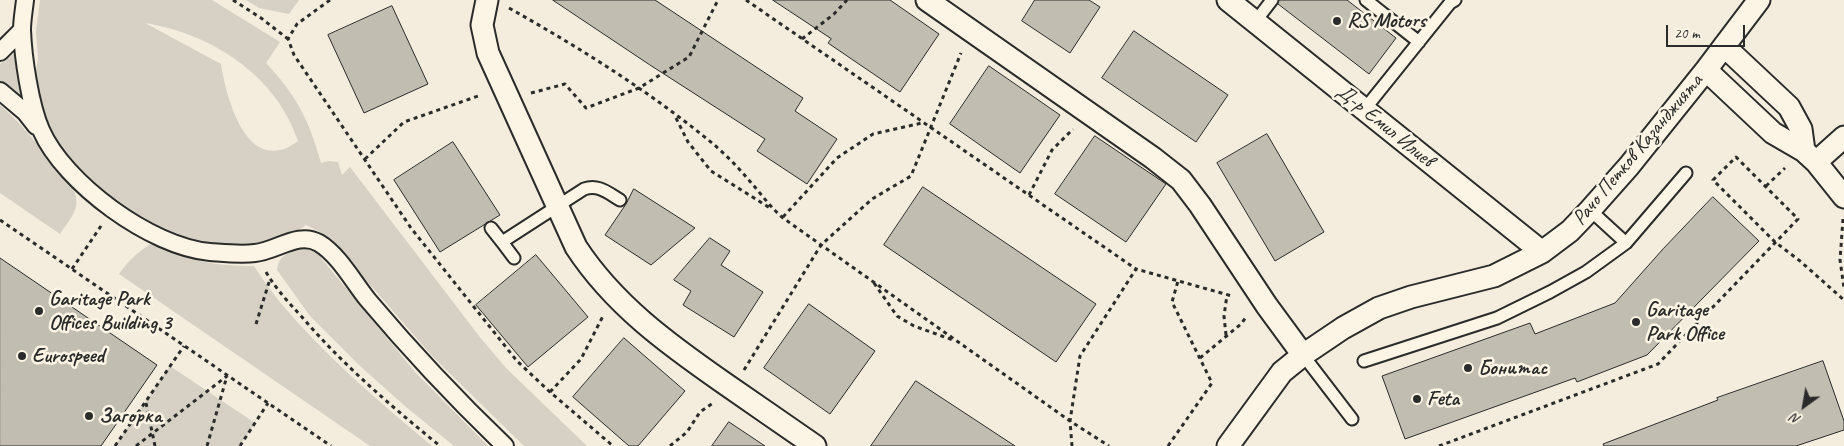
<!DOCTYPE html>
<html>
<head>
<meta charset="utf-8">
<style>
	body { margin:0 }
	#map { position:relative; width:1844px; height:446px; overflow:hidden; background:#f4edde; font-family:Caveat,sans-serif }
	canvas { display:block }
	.north { position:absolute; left:1779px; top:381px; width:50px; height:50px; -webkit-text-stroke:4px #fcf5e5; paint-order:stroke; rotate:212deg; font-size:14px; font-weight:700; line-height:20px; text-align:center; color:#2b2b2b }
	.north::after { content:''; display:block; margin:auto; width:18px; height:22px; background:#2b2b2b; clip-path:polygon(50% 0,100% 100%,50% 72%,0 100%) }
	.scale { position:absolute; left:1666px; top:25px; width:79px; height:22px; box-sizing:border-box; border:2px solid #2b2b2b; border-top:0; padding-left:6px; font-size:15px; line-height:18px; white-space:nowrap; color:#2b2b2b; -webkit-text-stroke:4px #fcf5e5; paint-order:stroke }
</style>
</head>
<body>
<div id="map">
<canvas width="1844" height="446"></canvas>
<div class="north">N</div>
<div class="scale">20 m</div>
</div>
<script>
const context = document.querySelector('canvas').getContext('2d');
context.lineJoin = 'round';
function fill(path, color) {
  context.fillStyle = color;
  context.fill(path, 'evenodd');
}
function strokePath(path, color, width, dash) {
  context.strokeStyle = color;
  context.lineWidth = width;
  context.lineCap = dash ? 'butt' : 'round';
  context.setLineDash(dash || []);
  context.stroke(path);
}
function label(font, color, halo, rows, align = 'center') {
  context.font = font + ' Caveat,sans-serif';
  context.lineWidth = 5;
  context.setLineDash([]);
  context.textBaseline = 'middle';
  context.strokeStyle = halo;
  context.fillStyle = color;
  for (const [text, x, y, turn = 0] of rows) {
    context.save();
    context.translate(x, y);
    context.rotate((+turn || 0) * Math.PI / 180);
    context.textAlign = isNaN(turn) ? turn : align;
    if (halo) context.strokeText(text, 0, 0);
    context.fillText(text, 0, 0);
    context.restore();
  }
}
const green = new Path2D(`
	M40,0H212L280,42L266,63C297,96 309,120 321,163L329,161L338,162L342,175L350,167L479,336L506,368L587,446H524L433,357L331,240L318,231L306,225L288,237L248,247L200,243L156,228L122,208L83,176L56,143L44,122L35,77L38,58L36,31ZM145,23C212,34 276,75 298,141C292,145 287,149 280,150C241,159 225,90 221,64Z
	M246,0H299L289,14L259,8Z
	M15,53L17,77L23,100L0,81V64Z
	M0,105C28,129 50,161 74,191C82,208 69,220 60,234L0,193Z
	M152,243H157C194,262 213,266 254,266C262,278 270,290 279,301C324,355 378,401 432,446H370L119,274C128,261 138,252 152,243Z
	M295,249H306L317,253L415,372L488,446H454L406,407L359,365L310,316L277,270C278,258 285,254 295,249Z
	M170,366L255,423L240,446H115Z`);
const building = new Path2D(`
	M553,0H655L803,98L795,111L837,139L807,184L757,151L765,139L650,65Z
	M773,0H890L939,34L900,92L828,43L831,39Z
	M1035,0H1089L1100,7L1070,53L1022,21Z
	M1279,0H1347L1396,38L1369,74L1278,4Z
	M392,6L428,84L364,113L328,35Z
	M1134,31L1228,95L1196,142L1102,78Z
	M989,66L1060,115L1020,173L950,124Z
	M1267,134L1324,232L1275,261L1217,163Z
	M1095,136L1166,184L1126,242L1055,194Z
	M453,142L500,215L440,252L394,180Z
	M923,187L1096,304L1056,362L884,245Z
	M634,189L695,228L651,265L605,235L626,204Z
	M1713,197L1759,241L1647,355L1577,382L1575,378L1405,439L1382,376L1530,323L1535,334L1615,303L1663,249Z
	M710,238L730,251L721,265L763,292L734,337L683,305L691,291L674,280Z
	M536,255L588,317L528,367L476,305Z
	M0,258L157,365L101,446H0Z
	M809,304L875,351L830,414L764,368Z
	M624,338L685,391L638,446H629L573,397Z
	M1823,361L1844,421V430L1796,446H1604L1603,444L1718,400L1717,398Z
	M916,381L980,423L1015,446H871Z
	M729,422L765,446H712Z`);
const path = new Path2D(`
	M233,0L261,18L288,39
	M330,0L297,24L288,39L294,55L411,228L517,361L550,392L613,446
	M746,0L1136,269
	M509,8C580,48 649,91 712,143C724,153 737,166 747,178C759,191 769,206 783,218L1070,421L1109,446
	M802,39L834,14L847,0
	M531,93L565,84L586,108L639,88L689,57L718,0
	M676,118L688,142L711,171L770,208
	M365,159L404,122L481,95
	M1766,186L1785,168
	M1029,195L1052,150L1073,129
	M783,217L837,158L873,134L922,123
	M1843,219L1840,260L1844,288
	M0,220L331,446
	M72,269L101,226
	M266,272C276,289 289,303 302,317C343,365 391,406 440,446
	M874,283L897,316L914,326L953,340
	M1712,308L1798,219L1736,157L1713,180L1775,242L1800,261L1844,300
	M256,324L270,279
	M1226,335L1224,316L1227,295
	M1200,358L1241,324L1246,317
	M744,370L821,245L872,199L911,176L961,53
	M550,392L581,359L603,316
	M146,403L155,446
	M115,446L184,346
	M136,446L227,376
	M207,446L227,376
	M240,446L268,403
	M670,446L687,432L700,412L713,403
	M1072,446L1070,421L1080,356L1136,269L1232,296
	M1168,446L1212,383L1172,302L1178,281
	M1439,446L1658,364L1698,322`);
const service = new Path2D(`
	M1366,0L1419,42
	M1255,22L1272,0
	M1364,110L1450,3L1455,0
	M1590,210L1626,243
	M491,228L502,242
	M514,258L502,242L584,189C599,184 608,193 620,200
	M1303,355L1352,419
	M1364,361L1497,318L1550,292L1586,272L1626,243L1686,173`);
const pedestrian = new Path2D(`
	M25,0C24,10 22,20 22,30C23,57 30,105 41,130C64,183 151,247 210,252C224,253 241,255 255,253C277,251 298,231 319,243C339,255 354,283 368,300C411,351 457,400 505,446
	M0,52L22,30
	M0,91L25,112L36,126`);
const minor = new Path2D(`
	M487,0L482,25L488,53L576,247C614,305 668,344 724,383C754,404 785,425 815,446
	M927,0L1153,158L1181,180L1200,205L1267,306L1303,355
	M1228,0L1542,252
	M1724,46L1789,107L1801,129L1804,151
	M1706,70L1773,133L1804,151L1816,162L1844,197
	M1816,162L1844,137
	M1228,446L1282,372L1303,355L1343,328L1379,308L1411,297L1494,276L1542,252L1570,231L1590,210L1629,166L1706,70L1759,0`);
const markers = [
	[1337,21,5,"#2b2b2b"],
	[39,311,5,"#2b2b2b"],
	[1636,322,5,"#2b2b2b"],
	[22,356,5,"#2b2b2b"],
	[1468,368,5,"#2b2b2b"],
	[1417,399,5,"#2b2b2b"],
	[89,416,5,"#2b2b2b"]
];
const poiNames = [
	["RS Motors",1347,21],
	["Garitage Park",49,299],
	["Offices Building 3",49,323],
	["Garitage",1646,310],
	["Park Office",1646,334],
	["Eurospeed",32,356],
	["Бонитас",1478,368],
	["Feta",1427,399],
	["Загорка",99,416]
];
const streetNames = [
	["Д-р Емил Илиев",1385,126,39],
	["Рачо Петков Казанджията",1638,150,-50]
];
fill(green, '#d6d1c4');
fill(building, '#c2bdb1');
strokePath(building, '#2b2b2b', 1);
strokePath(service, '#2b2b2b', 15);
strokePath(pedestrian, '#2b2b2b', 20);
strokePath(minor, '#2b2b2b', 25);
strokePath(path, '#2b2b2b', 3, [4, 4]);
strokePath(service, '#fcf5e5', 11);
strokePath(pedestrian, '#fcf5e5', 16);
strokePath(minor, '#fcf5e5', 21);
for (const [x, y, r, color] of markers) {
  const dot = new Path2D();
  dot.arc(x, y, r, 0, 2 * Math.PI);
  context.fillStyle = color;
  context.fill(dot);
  strokePath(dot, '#fcf5e5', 2);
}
label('bold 21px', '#2b2b2b', '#fcf5e5', poiNames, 'left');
label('21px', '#2b2b2b', '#fcf5e5', streetNames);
</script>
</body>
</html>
